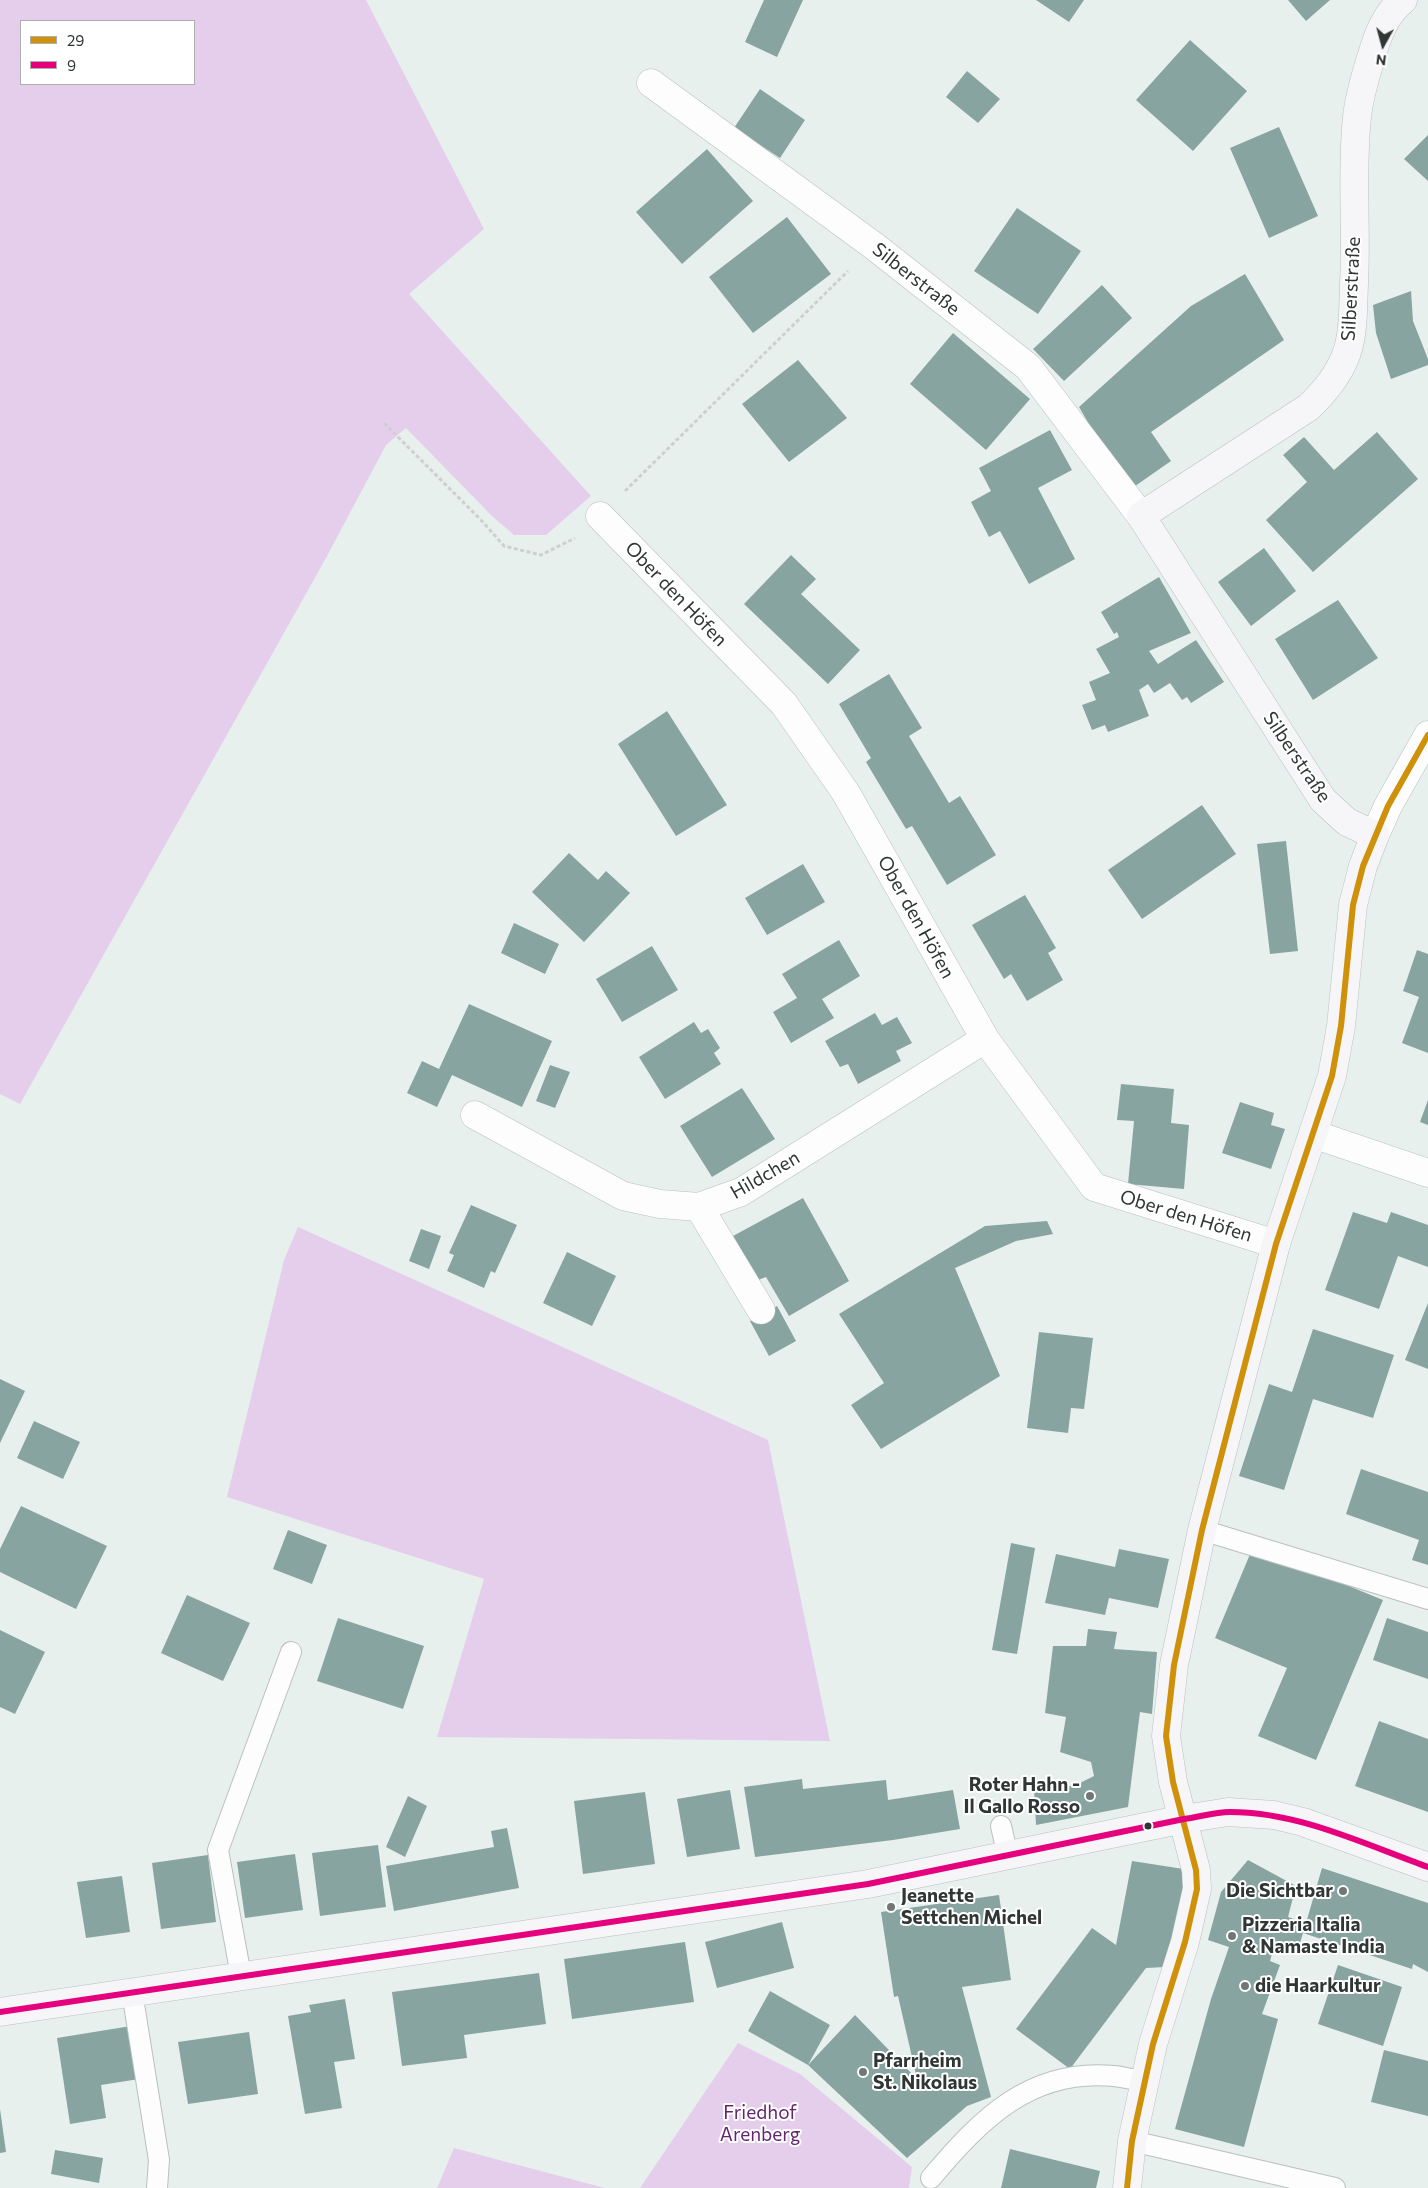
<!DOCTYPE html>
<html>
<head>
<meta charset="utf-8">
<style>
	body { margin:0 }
	#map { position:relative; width:1428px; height:2188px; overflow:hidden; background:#e8f0ee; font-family:Commissioner,sans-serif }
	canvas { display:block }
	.legend { position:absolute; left:20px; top:20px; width:175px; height:65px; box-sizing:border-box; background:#fff; border:1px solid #acafae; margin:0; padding:6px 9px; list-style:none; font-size:15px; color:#2f3634 }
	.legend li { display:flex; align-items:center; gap:10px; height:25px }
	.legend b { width:25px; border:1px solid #acafae }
	.north { position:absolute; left:1358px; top:20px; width:50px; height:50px; -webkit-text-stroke:4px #fff; paint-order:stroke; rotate:187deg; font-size:14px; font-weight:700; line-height:20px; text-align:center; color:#2f3634 }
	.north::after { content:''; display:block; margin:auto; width:18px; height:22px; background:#2f3634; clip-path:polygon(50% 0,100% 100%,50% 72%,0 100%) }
</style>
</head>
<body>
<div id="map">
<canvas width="1428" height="2188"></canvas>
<ul class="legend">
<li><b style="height:6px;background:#cf900a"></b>29</li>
<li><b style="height:6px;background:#e5007d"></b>9</li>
</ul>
<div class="north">N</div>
</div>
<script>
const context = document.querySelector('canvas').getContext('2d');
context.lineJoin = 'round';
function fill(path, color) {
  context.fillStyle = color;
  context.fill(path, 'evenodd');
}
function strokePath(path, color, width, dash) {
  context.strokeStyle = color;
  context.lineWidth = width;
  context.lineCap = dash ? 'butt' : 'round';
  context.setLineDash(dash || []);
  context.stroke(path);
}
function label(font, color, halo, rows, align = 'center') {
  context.font = font + ' Commissioner,sans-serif';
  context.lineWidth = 4;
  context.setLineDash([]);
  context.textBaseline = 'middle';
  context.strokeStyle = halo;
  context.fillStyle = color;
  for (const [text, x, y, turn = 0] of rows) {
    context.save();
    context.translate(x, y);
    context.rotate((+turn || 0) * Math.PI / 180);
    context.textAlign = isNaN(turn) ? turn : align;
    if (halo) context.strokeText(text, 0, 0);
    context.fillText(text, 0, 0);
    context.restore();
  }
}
const green = new Path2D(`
	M0,0H366L484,229L409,294L591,496L546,535H514L492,516L406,428L386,445L326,558L20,1104L0,1094ZM21,21H194V84H21Z
	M298,1227L768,1440L830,1741L437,1737L484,1579L227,1497L284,1260Z
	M738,2043L800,2074L912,2167L909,2188H640Z
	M454,2148L605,2188H437Z`);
const building = new Path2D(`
	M764,0H803L777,57L745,42Z
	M1036,0H1084L1069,22Z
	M1288,0H1330L1306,21Z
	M1190,40L1247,91L1193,151L1136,100Z
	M967,71L1000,99L978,123L946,97Z
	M760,89L805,120L780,158L734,128Z
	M1279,127L1318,216L1269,238L1230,148Z
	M1428,135V181L1404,159Z
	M707,149L753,201L682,264L636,212Z
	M1017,208L1081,251L1038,314L974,271Z
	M787,217L831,274L753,333L709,277Z
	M1245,274L1284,340L1151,432L1171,461L1128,491L1079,407L1191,306Z
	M1102,285L1132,318L1064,381L1033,349Z
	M1411,291L1413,321L1428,359V365L1391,379L1376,333L1373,305Z
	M953,333L1030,399L986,450L910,384Z
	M798,360L847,418L789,462L742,404Z
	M1050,430L1072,470L1038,488L1075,559L1029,584L1000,531L989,537L971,502L991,491L979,468Z
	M1377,432L1418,479L1313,572L1266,520L1307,482L1283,455L1304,437L1334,470Z
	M1264,548L1296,591L1251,626L1218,582Z
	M791,555L816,579L801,594L860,650L828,684L744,604Z
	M1159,577L1191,633L1149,651L1158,664L1196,640L1224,682L1191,703L1187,697L1182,700L1170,683L1154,693L1148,684L1139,690L1149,716L1108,732L1105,725L1092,730L1082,705L1096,700L1089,682L1110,673L1096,649L1119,637L1117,632L1114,634L1101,612Z
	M1338,600L1378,658L1313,700L1275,639Z
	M889,674L922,728L909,736L949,803L960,796L996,855L947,885L912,826L906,829L866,762L871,758L839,704Z
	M667,711L727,805L676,836L618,744Z
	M1202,805L1236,854L1142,919L1108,870Z
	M1286,841L1298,951L1270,954L1257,844Z
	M569,853L598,880L606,871L630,893L584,942L532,892Z
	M803,864L825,902L767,935L745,898Z
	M1025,895L1056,948L1048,953L1063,980L1027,1001L1011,974L1004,979L972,925Z
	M514,923L559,944L545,974L501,953Z
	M839,940L860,976L822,999L834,1018L791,1043L773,1012L797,998L782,974Z
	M652,946L678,990L622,1022L596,979Z
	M1417,950L1428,954V1053L1402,1043L1419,997L1403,991Z
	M469,1004L552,1041L522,1107L452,1075L437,1107L407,1093L422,1061L439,1069Z
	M875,1013L882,1025L897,1017L912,1043L896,1051L901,1061L858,1084L848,1064L840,1067L825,1041Z
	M694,1022L701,1033L708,1029L720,1048L714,1053L721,1064L665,1099L639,1057Z
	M550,1065L570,1072L555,1108L536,1101Z
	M1121,1084L1174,1089L1171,1123L1189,1125L1184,1189L1128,1184L1134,1121L1117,1120Z
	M742,1088L775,1139L712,1177L680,1126Z
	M1428,1100V1125L1420,1122Z
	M1240,1102L1274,1113L1271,1125L1285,1129L1271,1169L1222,1153Z
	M803,1198L849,1281L789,1316L766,1277L758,1280L733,1236Z
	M471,1205L517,1225L495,1273L491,1271L484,1288L447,1271L454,1255L449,1253Z
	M1353,1212L1387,1223L1391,1212L1428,1225V1267L1398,1256L1379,1309L1325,1290Z
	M1047,1221L1053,1234L1016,1241L955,1268L1000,1376L881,1449L851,1405L884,1383L839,1314L985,1226Z
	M421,1229L441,1236L429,1269L409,1261Z
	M567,1252L616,1276L592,1326L543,1303Z
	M1428,1303V1369L1405,1360Z
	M777,1306L796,1341L769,1356L750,1321Z
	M1313,1329L1394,1355L1373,1418L1313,1399L1284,1490L1239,1476L1269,1384L1292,1392Z
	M1039,1332L1093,1338L1084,1409L1071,1408L1068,1433L1027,1428Z
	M0,1379L25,1391L0,1443Z
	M34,1421L80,1442L63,1479L17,1458Z
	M1361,1469L1428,1492V1565L1412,1560L1419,1540L1346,1514Z
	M21,1506L107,1546L76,1609L0,1572V1549Z
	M288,1530L327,1545L312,1584L273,1569Z
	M1011,1543L1035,1548L1017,1654L992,1650Z
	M1253,1547L1383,1600L1316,1760L1258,1736L1287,1668L1215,1638Z
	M1119,1549L1169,1559L1158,1608L1109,1598L1105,1615L1045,1603L1056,1554L1115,1567Z
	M187,1595L250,1623L223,1681L161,1653Z
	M338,1618L424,1646L403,1709L317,1681Z
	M1387,1618L1428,1632V1679L1373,1660Z
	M1088,1629L1117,1632L1114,1649L1157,1652L1152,1714L1140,1712L1128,1807L1036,1825L1034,1788L1074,1786L1094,1776L1091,1762L1060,1752L1066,1717L1045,1713L1053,1646H1086Z
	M0,1630L45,1652L15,1714L0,1707Z
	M1379,1721L1428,1739V1812L1355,1786Z
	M802,1779L803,1789L886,1780L888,1800L953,1790L960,1829L893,1840L755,1857L744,1787Z
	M730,1790L740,1849L687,1857L677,1799Z
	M645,1792L655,1864L583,1874L574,1801Z
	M408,1796L427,1806L405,1857L386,1847Z
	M507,1828L519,1888L394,1911L386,1866L494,1847L491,1831Z
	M378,1845L386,1907L320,1916L312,1853Z
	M295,1854L303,1910L245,1918L237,1862Z
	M208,1855L216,1922L161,1929L152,1863Z
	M1248,1860L1296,1886L1288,1917L1306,1923L1322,1868L1428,1903V1972L1413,1964L1412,1969L1303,1933L1297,1953L1274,1946L1270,1961L1280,1965L1262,2014L1278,2019L1244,2147L1175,2129L1211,1999L1229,1947L1208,1940L1221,1892Z
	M1132,1861L1190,1870L1165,1967L1146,1968L1070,2069L1016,2029L1092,1928L1116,1945Z
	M122,1876L130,1932L86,1938L77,1882Z
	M999,1895L1011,1980L962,1987L991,2097L967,2106L907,2158L808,2065L748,2031L770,1991L830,2025L808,2065L855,2015L917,2079L898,1996L894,1997L881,1912Z
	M782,1922L794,1968L717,1988L705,1942Z
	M685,1942L694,2002L572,2019L564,1959Z
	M1338,1965L1402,1987L1383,2046L1318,2024Z
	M539,1973L546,2024L464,2035L467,2058L402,2066L392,1992Z
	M345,1999L355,2059L334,2062L342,2108L305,2114L288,2016L311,2012L309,2005Z
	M131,2026L139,2079L101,2085L106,2118L70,2124L57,2038Z
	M249,2032L258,2094L188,2104L178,2042Z
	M1384,2050L1428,2061V2116L1371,2102Z
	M0,2109L6,2152L0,2153Z
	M1010,2149L1100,2171L1096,2188H1001Z
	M55,2150L103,2158L99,2183L51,2174Z`);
const path = new Path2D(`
	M384,423L481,520L504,546L541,555L575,538
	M625,491L848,271`);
const lane = new Path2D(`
	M1202,1530L1428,1599
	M1001,1826L1008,1856
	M241,1976L218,1850L291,1652
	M132,1992L159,2160L157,2188
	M1132,2141L1335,2188
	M931,2178C981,2119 1030,2068 1114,2076C1124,2077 1135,2080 1145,2082`);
const street = new Path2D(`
	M651,83L874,246L1028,367L1141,516
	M600,516L784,704L846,793L985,1039L1094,1187L1276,1244
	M1375,835L1388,806L1428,735
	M475,1115L623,1196L660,1204L699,1207L741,1192L985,1039
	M1313,1134L1428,1173
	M699,1207L761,1310`);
const secondary = new Path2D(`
	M0,2012L868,1884L1184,1819L1228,1812L1274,1815L1303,1822L1428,1867
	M1127,2188L1132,2141L1153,2044L1185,1942L1197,1889L1196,1870L1173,1782L1166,1736L1174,1665L1202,1530L1276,1244L1332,1076L1341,1026L1353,905L1363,866L1375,835L1347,822L1323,800L1141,516L1309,407C1325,391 1338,376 1346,355C1354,334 1353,306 1354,284C1357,228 1351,172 1357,117C1359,98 1365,77 1371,58C1377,37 1385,14 1403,0`);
const bus1 = new Path2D(`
	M1127,2188L1132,2141L1153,2044L1185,1942L1197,1889L1196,1870L1173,1782L1166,1736L1174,1665L1202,1530L1276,1244L1332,1076L1341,1026L1353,905L1363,866L1388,806L1428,735`);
const bus2 = new Path2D(`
	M0,2012L868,1884L1184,1819C1199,1817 1215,1812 1230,1812C1299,1812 1364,1844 1428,1867`);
const markers = [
	[1090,1796,5,"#707775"],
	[1148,1826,4.5,"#2f3634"],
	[1343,1891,5,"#707775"],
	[891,1907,5,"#707775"],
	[1232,1936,5,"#707775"],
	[1245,1986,5,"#707775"],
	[863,2072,5,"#707775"]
];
const streetNames = [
	["Silberstraße",916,279,38],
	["Silberstraße",1351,289,-87],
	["Ober den Höfen",676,594,46],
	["Silberstraße",1297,757,56],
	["Ober den Höfen",916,917,61],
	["Hildchen",765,1175,-30],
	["Ober den Höfen",1186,1216,17]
];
const poiNames = [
	["Roter Hahn -",1080,1785,"right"],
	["Il Gallo Rosso",1080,1807,"right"],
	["Die Sichtbar",1333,1891,"right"],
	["Jeanette",901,1896],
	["Settchen Michel",901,1918],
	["Pizzeria Italia",1242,1925],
	["& Namaste India",1242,1947],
	["die Haarkultur",1255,1986],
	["Pfarrheim",873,2061],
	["St. Nikolaus",873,2083]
];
const parkNames = [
	["Friedhof",760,2113],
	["Arenberg",760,2135]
];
fill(green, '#e4ceec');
fill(building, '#87a4a0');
strokePath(lane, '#bac0bf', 22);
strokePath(street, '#bac0bf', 29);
strokePath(secondary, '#bac0bf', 29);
strokePath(path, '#cdd0cf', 3, [4, 2.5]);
strokePath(lane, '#fcfdfc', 20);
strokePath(street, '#fcfdfc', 28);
strokePath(secondary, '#f6f5f7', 28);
strokePath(bus1, '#cf900a', 6);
strokePath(bus2, '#e5007d', 6);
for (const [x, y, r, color] of markers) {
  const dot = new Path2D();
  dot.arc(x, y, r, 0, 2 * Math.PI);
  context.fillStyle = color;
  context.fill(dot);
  strokePath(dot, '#fff', 2);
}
label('19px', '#2f3634', '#fff', streetNames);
label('bold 19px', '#2f3634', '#fff', poiNames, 'left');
label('19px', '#62256e', '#fff', parkNames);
</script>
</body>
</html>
